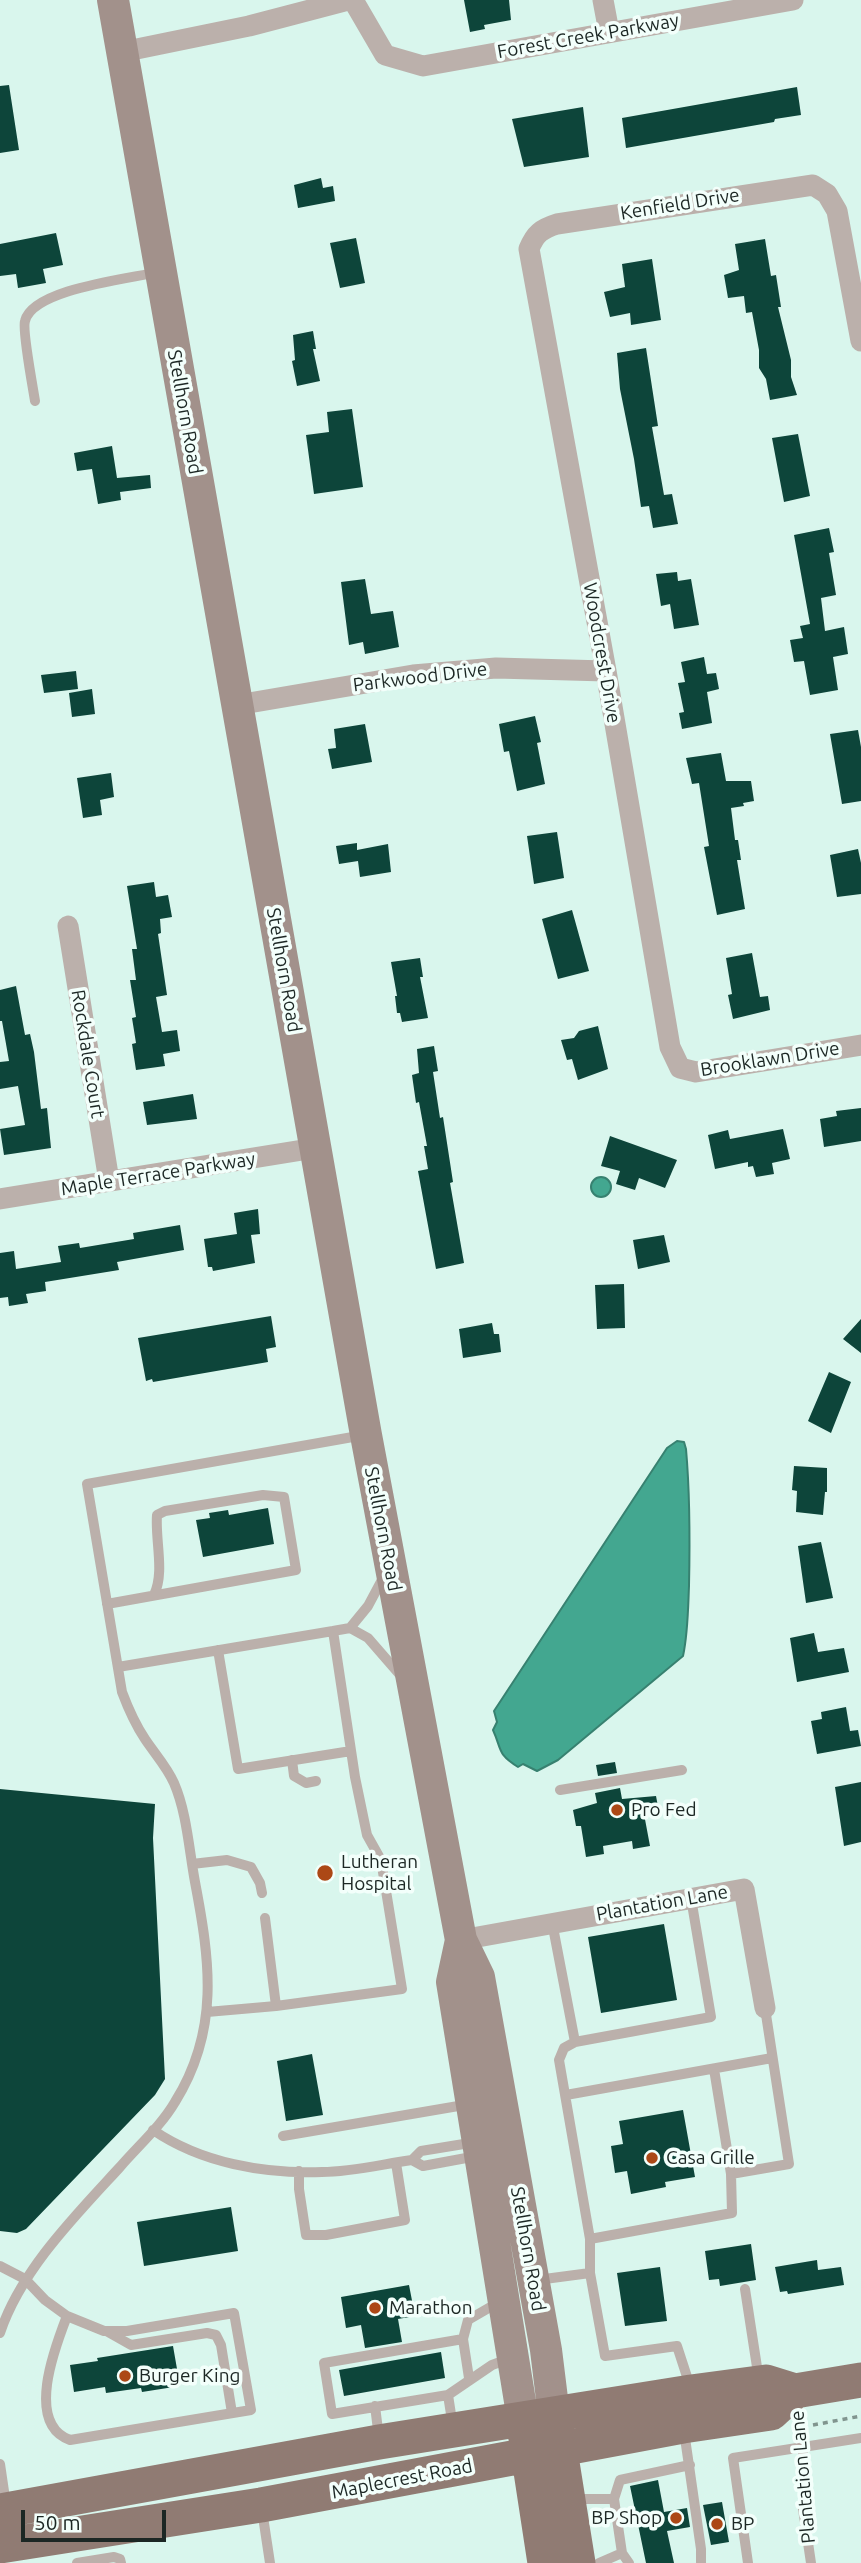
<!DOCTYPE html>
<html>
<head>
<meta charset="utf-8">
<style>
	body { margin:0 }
	#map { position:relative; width:861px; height:2563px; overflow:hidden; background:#d9f6ed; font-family:Ubuntu,sans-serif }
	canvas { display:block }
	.scale { position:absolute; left:21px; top:2510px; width:145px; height:32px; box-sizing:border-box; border:4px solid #1c2724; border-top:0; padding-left:9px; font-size:21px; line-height:24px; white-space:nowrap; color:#1c2724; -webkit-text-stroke:5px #f3fffb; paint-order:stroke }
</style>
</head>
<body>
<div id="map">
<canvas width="861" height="2563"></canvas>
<div class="scale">50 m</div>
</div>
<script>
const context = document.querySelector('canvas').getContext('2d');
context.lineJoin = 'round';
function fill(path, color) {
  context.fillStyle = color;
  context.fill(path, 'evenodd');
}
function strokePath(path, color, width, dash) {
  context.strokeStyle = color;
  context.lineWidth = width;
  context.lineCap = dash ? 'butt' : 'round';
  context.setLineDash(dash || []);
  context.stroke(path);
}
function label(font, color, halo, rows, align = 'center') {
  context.font = font + ' Ubuntu,sans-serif';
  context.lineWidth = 7;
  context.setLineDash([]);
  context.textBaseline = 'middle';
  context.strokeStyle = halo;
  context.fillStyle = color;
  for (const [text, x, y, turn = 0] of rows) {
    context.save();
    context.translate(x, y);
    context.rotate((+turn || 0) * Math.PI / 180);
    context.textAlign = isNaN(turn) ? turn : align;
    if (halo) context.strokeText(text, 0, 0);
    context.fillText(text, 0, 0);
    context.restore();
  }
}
const water = new Path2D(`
	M591 1187a10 10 0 1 1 20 0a10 10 0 1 1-20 0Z
	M677,1441L684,1442L686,1449C690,1494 690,1540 689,1586C688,1609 688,1633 683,1656L558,1760L537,1771L523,1764L518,1767C497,1754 502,1750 493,1730L497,1722L494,1711L667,1448Z`);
const building = new Path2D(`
	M464,0H509L511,20L484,25L485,29L470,32Z
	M9,85L19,150L0,153V86Z
	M797,87L801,115L775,119L774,122L626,148L622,118Z
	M583,107L589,157L524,167L512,119Z
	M321,178L323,188L333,186L335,201L298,208L294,185Z
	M56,233L63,265L43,269L46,283L18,288L16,274L0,276V244Z
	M356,238L365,283L340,288L330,243Z
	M765,239L771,276L776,275L781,307H778L791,360V377L797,395L770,400L766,379L759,368V350L752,312L746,313L744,296L728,298L724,275L739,270L735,244Z
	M652,259L661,320L631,325L630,313L610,317L604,292L625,287L622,264Z
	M313,331L316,349H313L320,381L297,386L292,361L295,360L293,335Z
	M646,348L658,426L652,427L664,495L672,494L678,524L653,528L649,506L641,507L634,459L620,389L617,353Z
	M352,409L363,487L314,494L306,435L329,432L327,412Z
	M798,434L810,496L784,502L772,438Z
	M112,446L117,478L150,475L151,488L120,492L121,500L98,504L92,469L77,471L74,453Z
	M829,528L834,552L829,553L836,595L821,598L825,631L844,627L848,654L833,657L838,690L810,695L804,661L794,662L790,640L803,638L800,626L810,624L794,535Z
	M677,572L678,581L691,579L699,625L674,629L670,604L661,606L656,574Z
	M365,579L371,614L393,611L399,647L365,654L363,642L349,645L341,582Z
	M704,657L707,674L716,673L719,689L707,692L712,723L682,729L679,713L684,712L678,683L685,682L681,662Z
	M76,671L78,689L44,693L41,675Z
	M92,689L95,714L72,717L69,693Z
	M535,716L541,742L537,743L545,784L517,791L509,751L504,752L499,724Z
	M365,724L372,762L332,769L328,749L336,748L334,729Z
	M858,730L861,747V801L842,804L830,734Z
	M721,753L726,781H751L754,801L743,803L744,806L731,808L735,840H738L741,860H737L745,909L717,915L704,847L709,846L699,783L692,784L686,758Z
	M111,773L114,797L100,800L102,815L83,818L77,778Z
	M557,832L564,878L534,884L527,836Z
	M357,843V850L388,844L391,872L360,877L358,861L339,864L336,846Z
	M858,849L861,863V894L837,897L830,855Z
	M154,882L156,897L168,895L172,917L160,919L161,933L158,934L167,995L156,997L162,1032L177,1030L180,1051L163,1054L165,1066L136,1070L132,1044L136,1043L132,1018L136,1017L130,980H136L132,949H137L127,886Z
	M572,910L589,971L558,979L542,919Z
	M752,953L760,997L768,996L770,1010L733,1019L728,995L732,994L726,958Z
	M420,958L423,977H420L428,1018L402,1022L400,1013H397L395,996H397L391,962Z
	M16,986L25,1035L30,1034L34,1052L41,1109L47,1108L51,1148L4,1155L0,1129L25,1125L18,1086L0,1089V1062L9,1061L2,1021H0V990Z
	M598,1026L608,1069L578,1080L572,1059L567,1060L561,1040L574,1038L579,1031Z
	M434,1046L438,1071L433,1072L440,1118L443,1117L453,1182L450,1183L464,1263L436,1269L418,1171L428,1169L424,1146H427L419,1102L416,1103L412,1075L419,1073L417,1049Z
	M193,1094L197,1119L147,1125L143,1102Z
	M861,1108V1141L824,1147L820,1119L837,1116L836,1111Z
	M783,1129L790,1159L772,1163L774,1174L756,1177L753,1166L748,1167V1162L715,1169L708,1135L728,1130L730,1139Z
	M610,1136L677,1160L665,1188L639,1178L635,1190L616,1184L620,1171L601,1166Z
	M258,1209L260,1234L251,1235L255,1263L213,1271L212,1267H208L204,1239L237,1234L234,1213Z
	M180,1225L184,1250L117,1262L119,1270L45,1282L46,1291L26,1294L28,1303L9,1306L8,1297L0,1298V1253L14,1251L16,1269L61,1262L58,1246L79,1243L80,1248L134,1239L133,1233Z
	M664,1235L670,1262L638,1269L633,1240Z
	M624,1284L625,1328L597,1329L595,1285Z
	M271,1316L276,1347L266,1349L268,1362L153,1382L152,1379L146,1381L138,1338Z
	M861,1319V1353L843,1339Z
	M492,1323L494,1334H499L501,1352L463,1358L459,1329Z
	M829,1372L851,1382L831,1433L808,1421Z
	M794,1466L827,1468V1492H825L823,1515L796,1512L797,1491L792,1490Z
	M268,1508L274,1544L203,1557L196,1520L210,1518L209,1513L228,1510L229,1515Z
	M821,1542L833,1598L806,1603L798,1546Z
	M814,1633L818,1652L844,1648L849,1672L797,1682L790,1638Z
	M846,1707L850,1731L858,1730L861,1746L817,1754L811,1721L822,1719L821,1712Z
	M615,1762L617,1773L598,1776L596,1765Z
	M861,1782V1842L844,1846L835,1787Z
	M620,1788L622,1799L656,1796L659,1812L644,1814L650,1846L633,1849L632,1841L603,1846L604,1854L586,1857L581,1826H576L573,1810L597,1803L595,1793Z
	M0,1789L155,1804L153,1838L165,2079L155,2095L26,2229L17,2233L0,2231Z
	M664,1924L677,2000L601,2013L588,1937Z
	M312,2054L323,2115L286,2121L277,2061Z
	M683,2110L695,2177L665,2182L666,2187L631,2194L627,2171L615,2173L611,2146L623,2144L619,2121Z
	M231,2207L238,2251L144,2266L137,2222Z
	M751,2244L756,2280L720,2286L719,2279L709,2280L705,2251Z
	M817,2260L818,2270L841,2267L844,2285L788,2294L787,2291L780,2292L775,2267Z
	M660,2267L667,2321L625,2326L617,2273Z
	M409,2285L415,2316L398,2319L402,2342L365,2348L361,2325L346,2328L341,2297Z
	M173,2346L180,2386L142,2392L141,2388L106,2393L105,2387L74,2392L70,2365L98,2361L97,2358Z
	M441,2352L445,2378L344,2396L339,2370Z
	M658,2480L664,2512L687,2508L690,2527L667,2531L674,2563H646L630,2486Z
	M722,2502L729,2542L711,2545L703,2505Z`);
const path = new Path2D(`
	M813,2425L861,2416`);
const lane = new Path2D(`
	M35,401C33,388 22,330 25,321C33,289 128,279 158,272
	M107,1604L296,1570L284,1497L263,1495L165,1511L157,1515C155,1541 165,1572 154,1595
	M350,1628L368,1638L401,1676
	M333,1631L350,1628L368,1606L384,1576
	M218,1650L238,1769L351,1751
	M118,1667L333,1631L355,1777L367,1835L381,1860L402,1989L276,2006L207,2012
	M292,1760L294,1776L306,1783L316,1781
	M560,1790L682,1770
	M192,1864L227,1860L251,1867L260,1883L262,1893
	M265,1918L276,2006
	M552,1922L575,2042L711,2017L691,1898
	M575,2042L564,2048L559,2060L590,2239L732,2213L731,2174L789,2164L765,2008
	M714,2069L731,2174
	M566,2095L772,2058
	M153,2130C201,2163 264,2174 322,2172C352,2172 383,2164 412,2160L421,2151L476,2142
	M283,2136L470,2104
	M412,2160L423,2166L477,2156
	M299,2171V2189L306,2235H326L405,2220L396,2163
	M590,2239V2273L605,2356L677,2346L690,2386
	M0,2266L25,2279L45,2300L67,2316L104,2331H127L234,2313L251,2410L70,2440C25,2424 55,2347 67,2316
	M537,2280L590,2273
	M745,2289L759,2380
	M499,2302L468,2320L463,2339L324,2363L332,2414L448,2395L492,2365L511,2358
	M108,2332L131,2345L207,2333L216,2335L221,2345L232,2413
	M0,2333C21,2270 76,2215 120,2167C138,2146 161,2126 175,2102C220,2030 210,1961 195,1882C189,1850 187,1813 174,1783C167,1767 155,1754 145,1739C135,1724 128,1708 122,1692L87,1484L364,1435
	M463,2339L469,2378
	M448,2395L453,2427
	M796,2399L803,2447V2509L811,2563
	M375,2406L379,2438
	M684,2431L701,2549V2563
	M0,2464L6,2505
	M571,2499H614L622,2553
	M614,2499L620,2480L690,2465
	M262,2510L270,2563
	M77,2563L114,2557L120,2559L121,2563
	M599,2563L622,2553L629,2563
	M748,2563L733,2458L861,2438`);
const street = new Path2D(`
	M353,0L385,55L423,66L793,0
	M603,0L609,32
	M122,52L249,26L348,0
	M861,341L837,211L827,194L813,185L557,224C541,229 535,234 529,249L606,671L670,1047L680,1068L696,1072L861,1045
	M237,705L413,675L496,668L606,671
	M68,926L109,1181
	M0,1199L315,1148
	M461,1940L744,1889L765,2008`);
const secondary = new Path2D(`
	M113,0L366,1435L461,1940L479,1977L546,2350L554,2415
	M461,1940L452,1982L523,2420`);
const primary = new Path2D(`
	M556,2425L578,2563
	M525,2432L545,2563
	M0,2511L379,2442L691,2392L766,2382L795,2391L861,2380
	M0,2546L261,2505L683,2426L771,2413L795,2391`);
const markers = [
	[617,1810,7,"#ac4816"],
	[325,1873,9,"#ac4816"],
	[652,2158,7,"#ac4816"],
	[375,2308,7,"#ac4816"],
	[125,2376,7,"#ac4816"],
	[676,2518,7,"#ac4816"],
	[717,2524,7,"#ac4816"]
];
const streetNames = [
	["Forest Creek Parkway",588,36,-10],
	["Kenfield Drive",680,204,-9],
	["Stellhorn Road",185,412,80],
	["Woodcrest Drive",602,653,80],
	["Parkwood Drive",420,677,-7],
	["Stellhorn Road",284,970,80],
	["Rockdale Court",88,1054,81],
	["Brooklawn Drive",770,1059,-9],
	["Maple Terrace Parkway",158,1174,-9],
	["Stellhorn Road",383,1529,79],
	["Plantation Lane",662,1903,-10],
	["Stellhorn Road",528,2249,80],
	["Plantation Lane",803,2477,-95],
	["Maplecrest Road",402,2479,-11]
];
const poiNames = [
	["Pro Fed",631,1810],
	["Lutheran",341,1862],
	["Hospital",341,1884],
	["Casa Grille",666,2158],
	["Marathon",389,2308],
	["Burger King",139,2376],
	["BP Shop",662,2518,"right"],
	["BP",731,2524]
];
fill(water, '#43a790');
strokePath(water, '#378170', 2);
fill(building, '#0d453a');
strokePath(path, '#81958f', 3.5, [5, 5]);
strokePath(lane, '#bbb0ab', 10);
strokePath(street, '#bbb0ab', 21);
strokePath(secondary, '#a2918b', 32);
strokePath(primary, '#907b73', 35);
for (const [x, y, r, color] of markers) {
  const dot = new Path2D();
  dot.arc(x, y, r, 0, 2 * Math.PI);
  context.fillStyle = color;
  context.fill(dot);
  strokePath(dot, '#f3fffb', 2.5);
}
label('19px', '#1c2724', '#f3fffb', streetNames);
label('19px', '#1c2724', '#f3fffb', poiNames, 'left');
</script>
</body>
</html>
